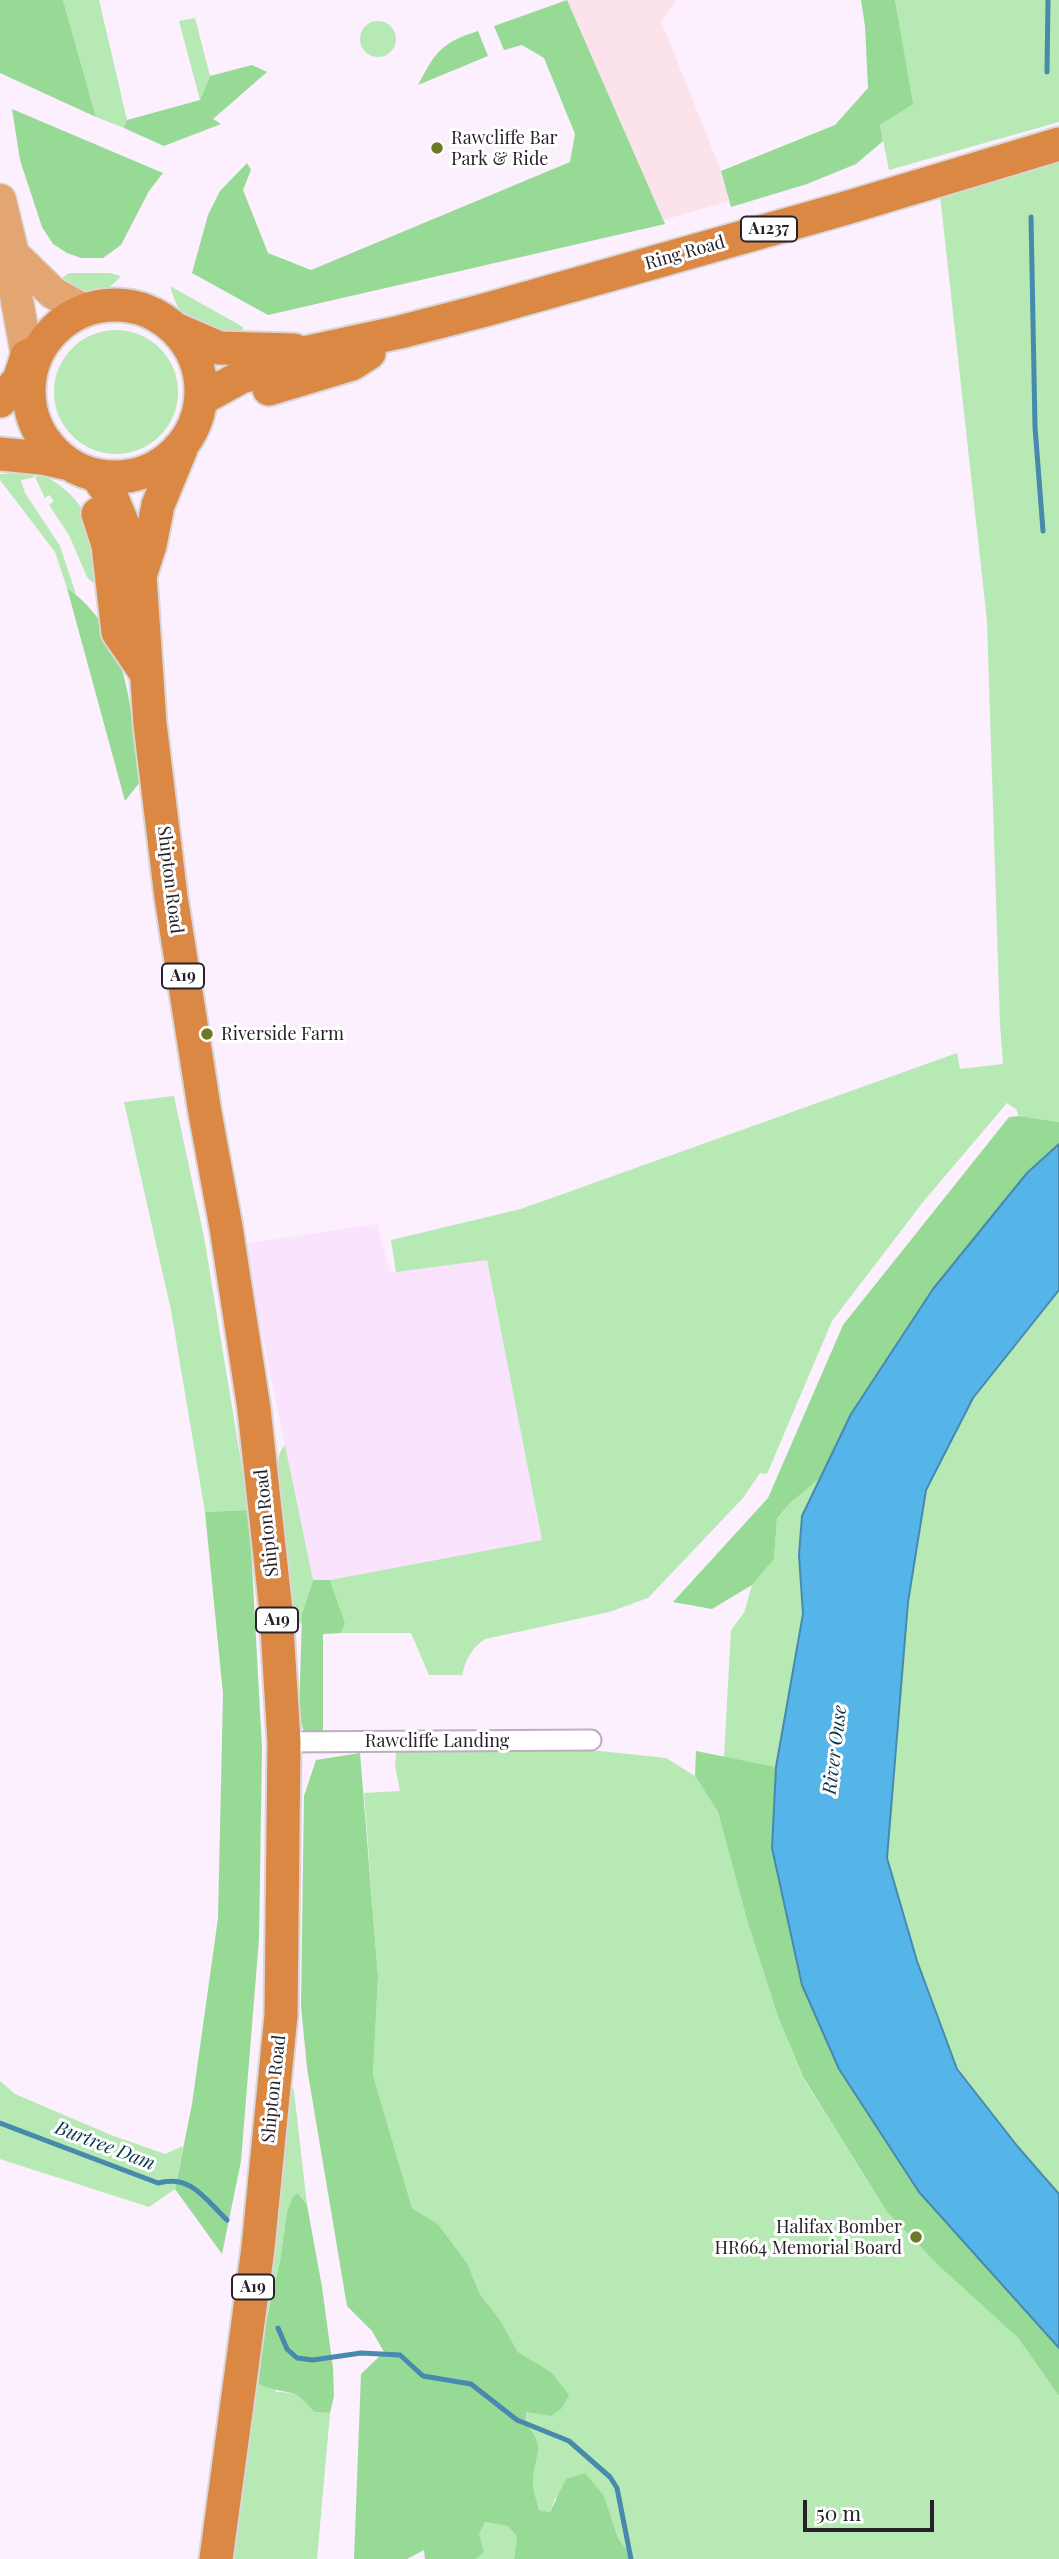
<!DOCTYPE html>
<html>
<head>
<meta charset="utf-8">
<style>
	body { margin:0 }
	#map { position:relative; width:1059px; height:2559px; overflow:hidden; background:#fceffe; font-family:"Playfair Display",serif }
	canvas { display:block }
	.scale { position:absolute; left:803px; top:2500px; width:131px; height:32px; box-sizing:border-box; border:4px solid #272128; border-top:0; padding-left:9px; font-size:21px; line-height:24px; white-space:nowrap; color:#272128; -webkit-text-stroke:5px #fff; paint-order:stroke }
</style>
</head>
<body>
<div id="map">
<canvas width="1059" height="2559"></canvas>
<div class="scale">50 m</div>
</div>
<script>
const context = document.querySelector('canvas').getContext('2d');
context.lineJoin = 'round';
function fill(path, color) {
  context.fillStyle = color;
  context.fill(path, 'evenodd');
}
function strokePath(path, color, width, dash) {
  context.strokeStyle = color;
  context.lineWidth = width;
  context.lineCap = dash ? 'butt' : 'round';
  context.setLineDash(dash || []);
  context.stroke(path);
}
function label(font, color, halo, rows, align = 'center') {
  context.font = font + ' "Playfair Display",serif';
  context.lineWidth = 6;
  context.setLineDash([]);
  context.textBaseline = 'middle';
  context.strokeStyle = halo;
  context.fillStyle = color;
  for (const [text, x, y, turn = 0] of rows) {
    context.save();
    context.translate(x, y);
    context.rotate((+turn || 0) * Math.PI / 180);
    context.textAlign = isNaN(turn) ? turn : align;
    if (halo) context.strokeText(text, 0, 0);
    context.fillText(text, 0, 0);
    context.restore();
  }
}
const built = new Path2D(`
	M377,1224L390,1273L487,1259L542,1540L330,1580H313L243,1244Z`);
const industrial = new Path2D(`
	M567,0H677L661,21L721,171L729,201L663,220Z`);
const green = new Path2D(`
	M63,0H99L127,120L124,128L96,117Z
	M895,0H1059V122L889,170L880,125L912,104Z
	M195,18L210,76L200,100L179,21Z
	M360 39a18 18 0 1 1 36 0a18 18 0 1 1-36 0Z
	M1059,160V1122L1019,1116L1016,1109L1007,1103L923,1202L832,1321L767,1474L760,1473L743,1498L648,1598L609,1612L485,1639C471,1649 466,1659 462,1675H429L411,1633H341L345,1623L330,1580L542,1540L487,1260L396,1272L391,1240L521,1209L957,1053L960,1069L1003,1064L1000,1024L987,621L940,195Z
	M69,273H110L121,276C102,299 82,292 59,280Z
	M170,286L243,327V336C225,337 193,329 181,313C176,305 173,295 170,286Z
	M54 392a62 62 0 1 1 124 0a62 62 0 1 1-124 0Z
	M27,473L35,477L44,475C95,506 90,527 95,579L93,583L87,577L69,535L49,505L54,501L49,495L45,498L35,477L21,480L25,493L60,546L76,594L67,588L55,552L0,480V474Z
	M174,1096L204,1237L249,1510L205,1512L171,1310L124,1102Z
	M1059,1290V2194L1018,2147L957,2070L917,1961L887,1858L908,1602L926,1490L973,1398Z
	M285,1445L313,1580L302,1614V1625L293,1616L279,1479C278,1466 276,1455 285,1445Z
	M819,1479L802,1516L799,1555L803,1614L776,1767L724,1757L731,1630L744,1613L752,1585L774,1559L777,1520L789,1504Z
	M571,1748L666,1758L695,1776L718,1812L747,1920L778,2017L803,2078L887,2212L940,2267L1018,2338L1059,2396V2559H630V2554L618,2538L604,2496L555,2498L550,2512L539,2510C537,2502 533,2491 533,2482C534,2455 548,2447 525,2423L528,2411L551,2416V2372L518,2352L500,2320L480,2294L467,2263L438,2224L412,2208L373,2075L378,1976L364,1793L400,1791L395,1766L396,1752Z
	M285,2073L294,2091L307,2205L299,2194L287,2212L280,2261L260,2348L276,2392C296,2392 302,2397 314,2412L330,2413L317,2559H228Z
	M0,2081L15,2094L111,2135L165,2154L183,2146L175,2189L149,2207L0,2159Z
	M485,2522L508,2526L517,2537L514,2559H476L484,2552L478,2534Z`);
const forest = new Path2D(`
	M0,0H63L96,117L0,73Z
	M567,0L665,224L268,315L192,273L208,215L220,191L247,163L251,170L243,190L268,253L311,270L570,162L575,134L544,58L522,45L504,50L494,26Z
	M861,0H895L913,104L880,125L883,141L856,164L807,184L731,207L721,171L835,125L868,88L865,26Z
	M478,31L488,56L418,85C436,51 441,43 478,31Z
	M252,65L267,72L213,119L221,124L164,146L124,128L127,120L200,100L210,76Z
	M12,109L163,173L149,191L121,245L103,258H81L67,253L53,244L42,227L20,160Z
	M67,588C131,633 130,712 140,782L125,801Z
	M1019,1116L1059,1122V1144L1027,1173L933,1289L851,1414L819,1479L789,1504L777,1519L774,1559L752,1585L712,1609L673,1602L768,1498L843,1325L1009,1117Z
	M249,1510L262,1748L259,1939L241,2161L222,2254L175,2189L192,2104L218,1918L223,1694L205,1512Z
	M313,1580H330L345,1623L341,1633L323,1634V1735H305L299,1716L302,1614Z
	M696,1751L776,1767L772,1848L802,1985L919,2192L1059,2348V2396L1018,2338L940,2267L887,2212L803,2077L778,2017L747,1920L718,1812L695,1776Z
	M360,1753L378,1976L373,2075L412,2208L438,2224L467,2263L480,2294L500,2320L518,2352L551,2372L569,2395L562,2408L551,2416L527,2412L525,2423C548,2447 534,2455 533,2482C533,2491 537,2501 539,2510L550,2512L566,2479L585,2473L604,2496L618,2538L630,2554V2559H514L517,2537L508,2526L485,2522L479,2534L484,2552L476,2559H425L424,2550L407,2559H354L361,2374L384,2352L372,2331L347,2306L307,2068L301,2006L304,1796L316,1760Z
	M298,2193L307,2205L322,2287L333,2368L334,2396L330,2413L314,2412C292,2384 288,2397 259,2384L260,2348L280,2261L287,2212L293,2197Z`);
const water = new Path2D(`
	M1059,1144V1290L973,1398L926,1490L908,1602L887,1858L917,1961L957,2069L1018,2147L1059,2194V2348L919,2192L839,2069L802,1985L772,1848L776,1767L803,1614L799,1555L802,1516L851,1414L933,1289L1027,1173Z`);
const stream = new Path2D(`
	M1047,72L1048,0
	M1031,217L1035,427L1043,531
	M0,2123L158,2183C191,2174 205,2199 227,2220
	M278,2328L287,2349L297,2358L313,2360L361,2353L400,2355L423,2376L471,2384L517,2420L569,2441L610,2477L617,2488L631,2559`);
const minor = new Path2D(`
	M284,1742L591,1740`);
const primary = new Path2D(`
	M0,200L13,254L15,290L30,372
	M13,254L53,293L84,310`);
const trunk = new Path2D(`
	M29 391a86 86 0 1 1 172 0a86 86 0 1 1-172 0Z
	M175,329L219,348L294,350
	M269,389L352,364L369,353
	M201,399L241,377L281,366L308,352L400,332L485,310L846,208L1059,144
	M0,401L19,380L27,356
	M0,454L42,458L69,464
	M97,476L111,496L122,522L140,576L150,724L171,897L205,1113L226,1227L254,1409L276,1611L284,1742L281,2015L258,2248L216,2559
	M98,514L108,545L118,632L146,673
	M140,576L150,545L158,505L181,449`);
const markers = [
	[437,148,7,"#6c7a27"],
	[207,1034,7,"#6c7a27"],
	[916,2237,7,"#6c7a27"]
];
const shields = [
	[769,229,56],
	[183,976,42],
	[277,1620,42],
	[253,2287,42]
];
const shieldNames = [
	["A1237",769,229],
	["A19",183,976],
	["A19",277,1620],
	["A19",253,2287]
];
const poiNames = [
	["Rawcliffe Bar",451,138],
	["Park & Ride",451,159],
	["Riverside Farm",221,1034],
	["Halifax Bomber",902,2227,"right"],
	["HR664 Memorial Board",902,2248,"right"]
];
const streetNames = [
	["Ring Road",685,253,-16],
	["Shipton Road",170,880,83],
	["Shipton Road",267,1523,-96],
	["Rawcliffe Landing",437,1741],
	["Shipton Road",274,2089,-84]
];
const waterNames = [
	["River Ouse",835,1750,-83],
	["Burtree Dam",105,2146,21]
];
fill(built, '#fae4fd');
fill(industrial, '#fce2ea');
fill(green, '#b6e9b4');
fill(forest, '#97da95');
fill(water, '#56b5e8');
strokePath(water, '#4889ae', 2);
strokePath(stream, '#4889ae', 5);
strokePath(minor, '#bdaec0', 23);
strokePath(primary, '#d8d7d8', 35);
strokePath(trunk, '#d8d7d8', 37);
strokePath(minor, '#fff', 19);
strokePath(primary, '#e3a673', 32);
strokePath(trunk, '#da8844', 33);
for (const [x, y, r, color] of markers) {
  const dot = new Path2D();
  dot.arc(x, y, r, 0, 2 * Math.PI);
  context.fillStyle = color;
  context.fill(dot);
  strokePath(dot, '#fff', 2.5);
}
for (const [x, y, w] of shields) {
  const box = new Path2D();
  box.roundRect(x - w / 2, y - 12.5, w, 25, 5);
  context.fillStyle = '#fff';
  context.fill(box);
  strokePath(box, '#272128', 2);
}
label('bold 16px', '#272128', null, shieldNames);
label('18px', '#272128', '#fff', poiNames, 'left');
label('18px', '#272128', '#fff', streetNames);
label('italic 19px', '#073347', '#fff', waterNames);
</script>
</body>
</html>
